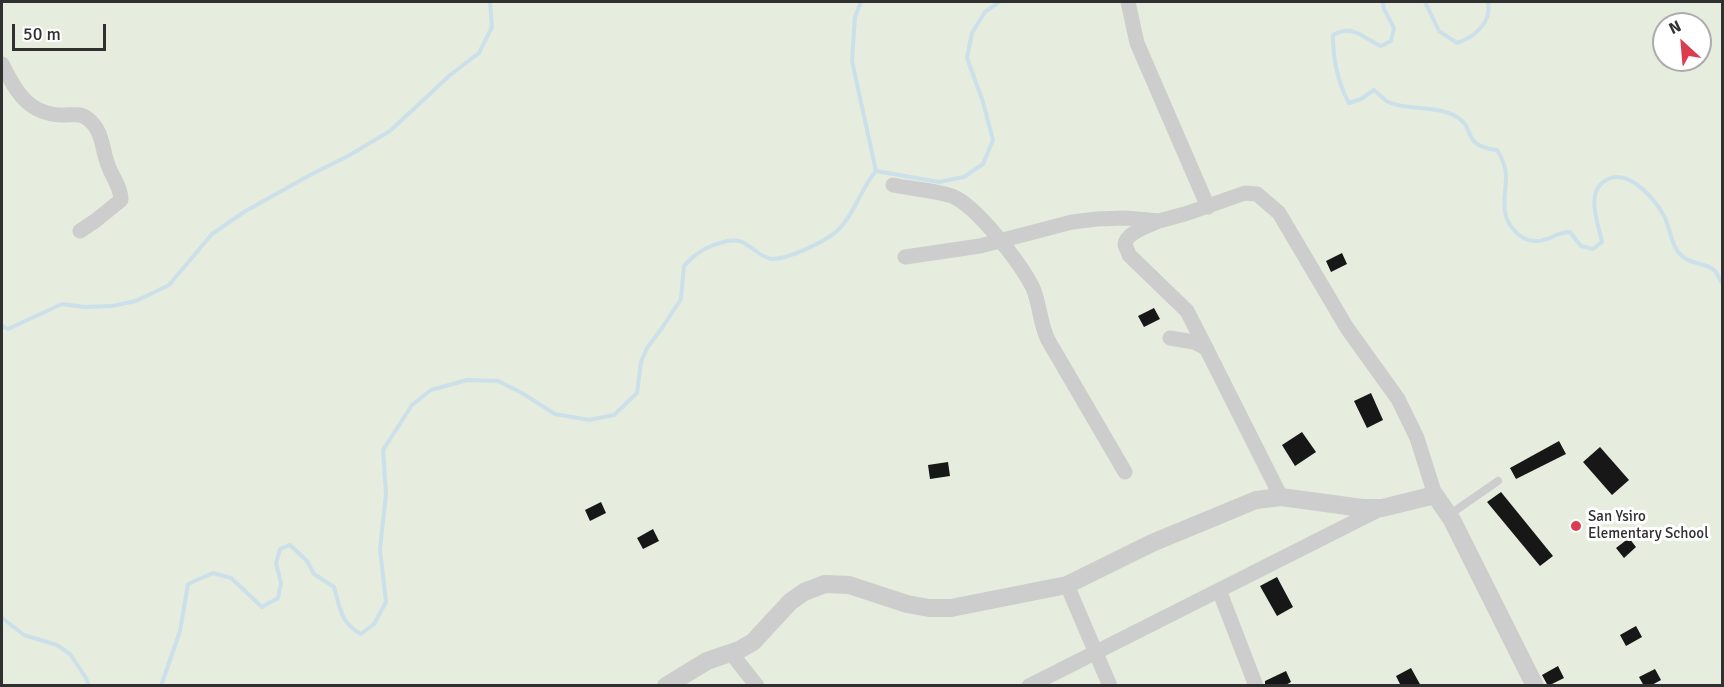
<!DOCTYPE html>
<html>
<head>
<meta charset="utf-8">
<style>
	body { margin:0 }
	#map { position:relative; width:1724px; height:687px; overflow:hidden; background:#fff; font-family:Signika,sans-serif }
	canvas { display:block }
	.frame { position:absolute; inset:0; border:3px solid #303030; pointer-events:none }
	.north { position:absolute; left:1652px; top:12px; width:60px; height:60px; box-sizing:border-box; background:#fff; border:2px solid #acacac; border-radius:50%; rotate:334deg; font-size:16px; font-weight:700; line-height:24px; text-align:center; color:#303030 }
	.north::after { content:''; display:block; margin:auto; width:21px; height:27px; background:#dc3c50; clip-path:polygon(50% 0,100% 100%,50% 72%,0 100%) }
	.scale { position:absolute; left:12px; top:24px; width:94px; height:27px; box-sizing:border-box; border:3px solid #303030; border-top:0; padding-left:8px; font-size:18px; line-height:21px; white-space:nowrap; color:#303030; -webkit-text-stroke:4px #fff; paint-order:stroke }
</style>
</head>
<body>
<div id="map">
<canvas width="1724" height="687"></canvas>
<div class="frame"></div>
<div class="north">N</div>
<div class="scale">50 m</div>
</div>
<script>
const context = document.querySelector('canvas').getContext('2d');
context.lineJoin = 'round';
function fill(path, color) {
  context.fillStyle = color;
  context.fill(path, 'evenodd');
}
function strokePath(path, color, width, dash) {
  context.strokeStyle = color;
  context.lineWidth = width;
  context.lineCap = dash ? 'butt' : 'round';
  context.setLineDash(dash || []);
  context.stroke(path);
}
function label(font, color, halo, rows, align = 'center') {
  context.font = font + ' Signika,sans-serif';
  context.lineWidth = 6;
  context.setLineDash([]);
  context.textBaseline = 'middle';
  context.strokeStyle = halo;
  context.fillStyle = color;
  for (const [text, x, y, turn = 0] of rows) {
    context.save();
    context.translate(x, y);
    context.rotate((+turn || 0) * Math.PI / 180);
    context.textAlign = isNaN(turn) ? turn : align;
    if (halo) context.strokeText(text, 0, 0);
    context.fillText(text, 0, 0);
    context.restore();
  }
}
const green = new Path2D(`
	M2,2H1722V685H2ZM1664,24H1700V60H1664Z`);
const stream = new Path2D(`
	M861,2L855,17L852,61L876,171
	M1383,2L1384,9L1394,28L1391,41L1381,46C1361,37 1354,24 1333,35C1333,58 1338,83 1349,103L1361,99L1374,90C1378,93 1383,99 1388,102C1409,111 1437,105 1457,117C1476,128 1461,146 1497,150C1502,158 1506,167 1506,176C1506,196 1499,214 1514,230C1519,236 1527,241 1535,241C1548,242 1556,232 1570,232L1581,246L1593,249L1602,242C1599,226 1587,197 1601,184C1623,163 1652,195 1663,214C1671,227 1670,246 1682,256C1691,265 1706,262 1715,271C1718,275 1720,280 1722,283
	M1425,2L1439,31L1457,43C1475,37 1492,22 1488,2
	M876,171L939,182L964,177L983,164L993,140L983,102L967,58L972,33L985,12L999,2
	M2,326L8,329L62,304L85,307L112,306L136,301L169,285L212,234L244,212L310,175L348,156L390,131L449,76L479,53L492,27L490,2
	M2,618L24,635L57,645L70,654L86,678L89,686
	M161,686L180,631L188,584L213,573L231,578L262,607L278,598L281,583L276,563L280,549L290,545L307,561L314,574L334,587C340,607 340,623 361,634L374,624L386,602L380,549L386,494L383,450L412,405L431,390L467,380L498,381L522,393L555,414L589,420L614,415L637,393L641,362L647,348L662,328L681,299L684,266C688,262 692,257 697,254C707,246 733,236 744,243C753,248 762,258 772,259C788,259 819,244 832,235C855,217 858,192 876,171`);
const building = new Path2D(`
	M1342,253L1347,264L1331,272L1326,261Z
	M1154,308L1160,319L1144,327L1138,316Z
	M1371,393L1383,420L1367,428L1354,401Z
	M1302,432L1316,452L1295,466L1282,445Z
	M1559,441L1566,454L1516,479L1510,468Z
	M1600,447L1629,480L1612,495L1583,462Z
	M948,462L950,476L930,479L928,465Z
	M1501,492L1553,556L1540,566L1487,502Z
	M601,502L606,513L590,521L585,510Z
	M653,529L659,541L643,549L637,538Z
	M1629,538L1636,547L1624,558L1616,548Z
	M1277,577L1293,607L1277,616L1260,586Z
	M1636,626L1642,637L1626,646L1620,635Z
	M1558,666L1564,678L1548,686L1542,675Z
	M1411,668L1421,686H1401L1396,676Z
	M1655,669L1661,680L1650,686H1644L1639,677Z
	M1286,671L1291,682L1284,686H1265V681Z`);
const service = new Path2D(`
	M1449,515L1498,481`);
const minor = new Path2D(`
	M1128,2L1137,43L1208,207
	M2,64C17,93 29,116 66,115C74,115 81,113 88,119C103,130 102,150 108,165C112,177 121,187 121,200L95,221L80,231
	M893,185C912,189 934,190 952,196C977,206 1021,264 1033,288C1040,305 1040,324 1048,340L1125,472
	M1159,221C1150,225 1125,233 1125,245C1125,246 1129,253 1129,255L1187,311L1206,348
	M905,257L980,246L1072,222L1097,219L1125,218L1159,221L1188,213L1245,193L1257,194L1279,213L1347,328L1398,399L1417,438L1435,495
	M1170,338L1194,342L1206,348L1281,497
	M1067,585L1110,686
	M1219,590L1256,686
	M731,653L757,686
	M1029,686L1382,508`);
const tertiary = new Path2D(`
	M666,686L707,661L739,650L753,642L790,602L804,592L825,584L849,585L907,604L929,608H951L1067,585L1152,543L1256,500L1281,497L1362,508H1382L1435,495L1452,520L1535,686`);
const markers = [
	[1576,526,6,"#dc3c50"]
];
const poiNames = [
	["San Ysiro",1588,517],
	["Elementary School",1588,534]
];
fill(green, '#e6ecde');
strokePath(stream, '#cce0ea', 4);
fill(building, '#171717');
strokePath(service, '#cdcdcd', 8);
strokePath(minor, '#cdcdcd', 15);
strokePath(tertiary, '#cdcdcd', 18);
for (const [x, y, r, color] of markers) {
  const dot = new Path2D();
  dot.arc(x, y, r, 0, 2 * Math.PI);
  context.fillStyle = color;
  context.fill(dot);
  strokePath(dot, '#fff', 2);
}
label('15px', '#303030', '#fff', poiNames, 'left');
</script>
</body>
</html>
